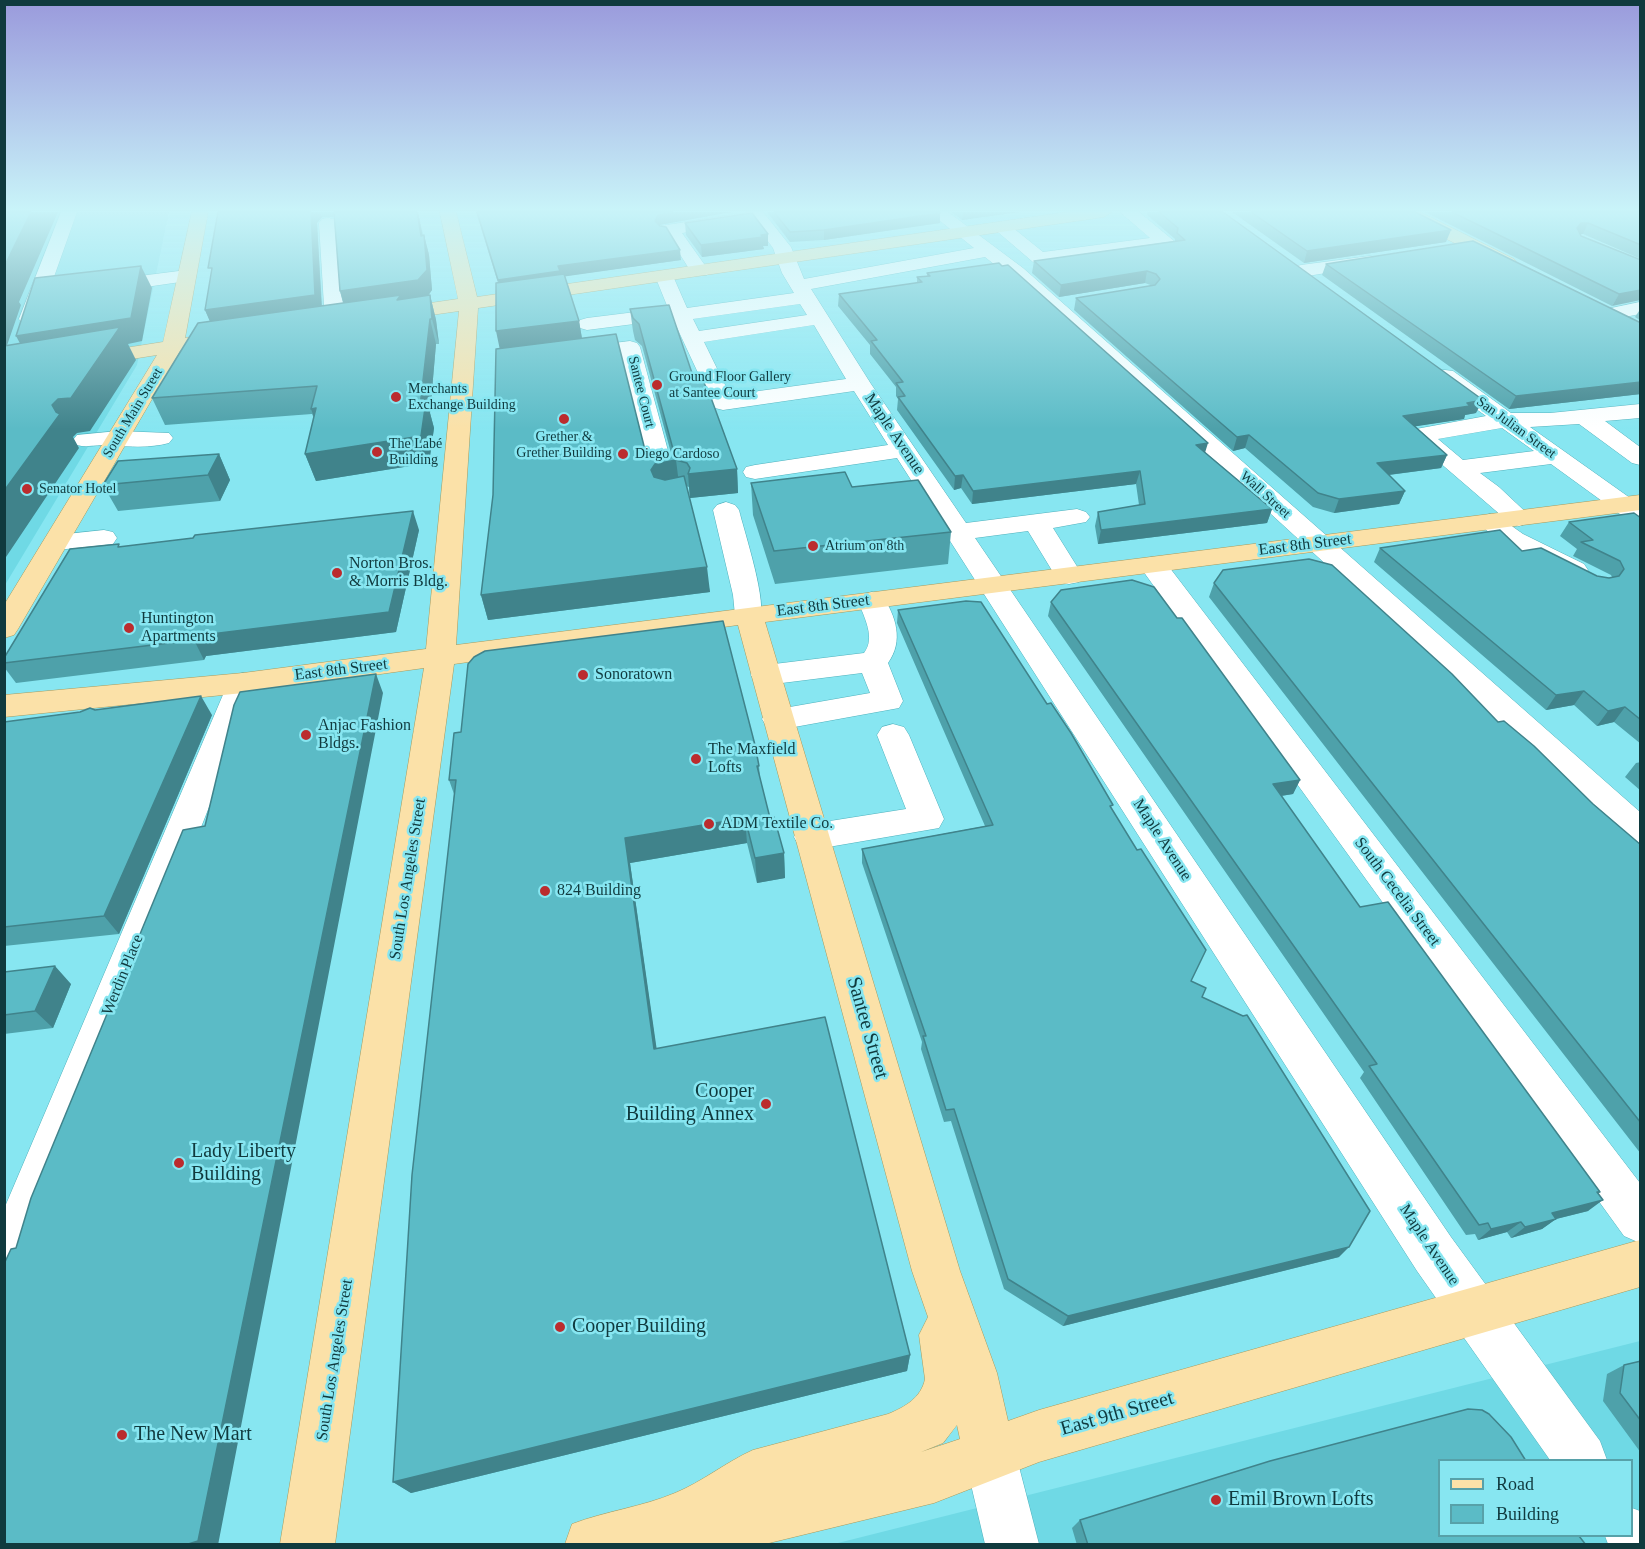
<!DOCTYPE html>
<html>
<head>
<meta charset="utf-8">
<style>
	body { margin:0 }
	#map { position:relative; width:1645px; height:1549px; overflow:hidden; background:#87e6f1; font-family:"Times New Roman",serif }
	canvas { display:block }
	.frame { position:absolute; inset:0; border:6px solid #103a3e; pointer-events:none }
	.legend { position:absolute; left:1438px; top:1459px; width:195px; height:78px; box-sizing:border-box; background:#87e6f1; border:2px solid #57a1a9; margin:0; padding:8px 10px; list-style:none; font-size:18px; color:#103a3e }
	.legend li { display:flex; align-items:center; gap:12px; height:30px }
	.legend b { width:30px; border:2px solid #57a1a9 }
</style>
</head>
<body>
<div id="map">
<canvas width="1645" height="1549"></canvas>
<div class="frame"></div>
<ul class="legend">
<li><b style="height:8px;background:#fbe1a8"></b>Road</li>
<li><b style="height:16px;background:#5bbbc6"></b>Building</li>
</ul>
</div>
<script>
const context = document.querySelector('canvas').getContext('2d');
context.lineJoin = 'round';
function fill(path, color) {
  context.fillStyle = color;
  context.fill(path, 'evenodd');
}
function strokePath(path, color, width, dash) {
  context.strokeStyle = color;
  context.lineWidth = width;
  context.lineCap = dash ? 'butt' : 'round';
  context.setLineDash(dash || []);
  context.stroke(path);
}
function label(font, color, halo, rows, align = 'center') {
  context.font = font + ' "Times New Roman",serif';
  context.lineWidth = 5;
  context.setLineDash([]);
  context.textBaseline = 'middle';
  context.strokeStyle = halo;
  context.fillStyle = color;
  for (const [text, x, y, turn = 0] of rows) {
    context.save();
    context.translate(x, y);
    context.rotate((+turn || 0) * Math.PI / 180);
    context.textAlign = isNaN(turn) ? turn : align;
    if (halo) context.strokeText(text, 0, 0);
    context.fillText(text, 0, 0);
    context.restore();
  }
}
const built = new Path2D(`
	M5,212H169L137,365L5,585Z
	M1640,1341V1544H834ZM1440,1460H1632V1536H1440Z`);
const minor = new Path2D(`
	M61,212H77L39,319L36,323H22L19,319Z
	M746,212H763L791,247L804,279L974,248L929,212H948L1023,268L1640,812V845L1628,841L1081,340L1009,276L985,257L811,289L871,384L966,523L1077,509L1086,512L1090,517L1086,522L1053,528L1083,576L1079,582L1069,584L1059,582L1028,531L975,538L1451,1237L1600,1441L1607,1460H1550L1417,1271L897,458L755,479L746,477L743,472L746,467L755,465L888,445L854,391L723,410L715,408L712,403L673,319L587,330L580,328L577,324L580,320L587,318L668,308L655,276L657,272H671L673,276L687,308L794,293L782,273L773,248ZM800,304L807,315L699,331L693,319ZM814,325L846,379L730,395L704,342Z
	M1120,212H1139L1174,241L1171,245L1165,246L1039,263L1033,262L992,227L995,223H1007L1043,252L1150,238Z
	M731,215L737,216L739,220L737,224L682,233L709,271L707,275H693L669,237L671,235L661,234L658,230L661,226L667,225Z
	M328,218L334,219L337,223L345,322L342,326H328L325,322L319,223L322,219Z
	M1370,256L1376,257L1379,261L1376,265L1301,277L1294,275L1292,271L1294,267L1301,265Z
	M187,270L194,272L196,276L194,280L132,289L125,287L123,283L125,279L132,277Z
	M1640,302V314L1609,320L1602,318L1599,314L1602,310Z
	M630,341L637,343L640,347L674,473L671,478L662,480L653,478L650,473L621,354L575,360L568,358L565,354L568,350L575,348Z
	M1445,370L1453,371L1511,413H1550L1640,404V418L1605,421L1640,447V465L1632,463L1579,424L1530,427L1640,505V525L1631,522L1551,464L1480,473L1499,487L1532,518L1528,523L1519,526L1510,523L1410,437L1416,429L1486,416L1437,381L1434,376L1437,371ZM1502,428L1534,451L1463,460L1438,439Z
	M118,431L169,433L173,438L169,443C151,448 129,447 111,445C99,444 88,448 77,445L73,440L77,435Z
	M726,502L735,505L739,510C744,531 769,606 759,621L749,624L739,621L735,615L733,595L713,510L717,505Z
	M1490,514L1499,517L1523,534L1584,564L1588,570L1584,576L1574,578L1564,576L1505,546L1477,522L1481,517Z
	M104,530L113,532L117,538L113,544L57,550L48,548L44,542L48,536Z
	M1153,557L1163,559L1640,1183V1243L1624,1236L1143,571L1140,565L1143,559Z
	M872,592L882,595C896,616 904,641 888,663L903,701L899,708L778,730L767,727L762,719L767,711L870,693L862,673L766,685L755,682L751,675L755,668L766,665L864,653C876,638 864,617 858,601L862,595Z
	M243,673L254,676L258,683L21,1283L4,1289V1209L228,683L232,676Z
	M893,724L904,727L909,735L944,819L939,828L811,850L799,846L794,837L799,828L811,824L906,809L877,735L882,727Z
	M990,1429L1009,1436L1016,1455L1039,1544H985L964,1455L971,1436Z
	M1632,1508L1640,1511V1544H1608L1605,1536H1632Z`);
const major = new Path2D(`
	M192,212H208L185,338L231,331L238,333L241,337L238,341L231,343L180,351L18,629L14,635L4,638V605L157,355L4,379V367L163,342Z
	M440,212H456L477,297L1067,212H1112L1104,217L478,308L456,645L1640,495V510L765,622L960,1271L997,1373L1008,1421L1039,1410L1640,1240V1287L1039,1462L934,1503L765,1544H565L572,1524C606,1511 642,1507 675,1493C702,1482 726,1462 753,1450L888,1414C905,1407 921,1398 925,1379L919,1335L928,1317L912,1271L738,625L454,664L335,1544H280L424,668L243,693L4,717V695L243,673L426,649L459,311L389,321L382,319L379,315L382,311L389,309L458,299ZM957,1425L960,1439L921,1452L943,1443Z
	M1399,212H1420L1514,259L1517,263L1514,267H1502L1401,216Z`);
const wall = new Path2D(`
	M218,212H418L423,235H424L429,255L432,290L428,296L430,295L436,320L439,344H436L430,413L434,428L429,463L316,481L305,454L314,418L312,414L165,425L152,398L210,321L205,310L211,274ZM322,217H334L340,291L343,303L322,306L317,223Z
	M476,212H731L659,225L681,260L565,276L579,321L582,338L645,450L649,456L660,458L669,456L671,453L642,346L635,340L633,331L630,309L693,376L737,469L738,493L690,498L689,487L686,486L710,592L488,620L481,595L493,495L500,349L498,283Z
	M767,212H939L940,223L824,240L790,242Z
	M951,212H1019L962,220Z
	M1147,212H1223L1476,413L1465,415L1464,419L1415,426L1447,455L1441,468L1389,475L1405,491L1399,504L1334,513L1313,507L1245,448L1233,451L1074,310L1076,298L1153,286L1145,283L1059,297L1032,273L1034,261L1175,241V239L1147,215Z
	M1232,212H1415L1446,242L1304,263Z
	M1425,212H1641V259L1583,234H1580L1581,236L1641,260L1612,306Z
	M685,223L768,234V246H763L764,249L702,257L686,235Z
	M1326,264L1641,323V394L1509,409L1322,275Z
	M927,273L1205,452L1272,509L1267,523L1098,544L1095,526L1098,512L1139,505L1136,484L972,504L961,488L954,490L897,410L898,399L896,396V387L870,354V345L838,306L839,294L917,283V277L927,276Z
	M1641,308V321L1635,317Z
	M219,454L230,480L220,501L118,511L103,485Z
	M751,483L852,487L951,532L948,564L775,584L753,515Z
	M1641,518V744L1614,722L1597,726L1574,705L1546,710L1374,562L1380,548L1522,551L1597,576L1609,578L1612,577L1611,575L1573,556L1577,549L1560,536L1569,522Z
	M419,530L396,632L206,656L204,660L16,683L4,667V658L121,547Z
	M1214,583L1498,722L1641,845V1154L1209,597Z
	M1051,602L1300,780L1293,794L1281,796L1360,907L1600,1192L1598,1194L1588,1211L1556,1219L1542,1229L1511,1238L1507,1232L1478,1240L1475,1234L1466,1235L1360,1078L1364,1072L1048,616Z
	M898,610L1112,810L1191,981L1202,997L1339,1257L1063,1326L1004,1289L951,1121L944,1122L921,1049L922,1042L862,863V849L985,826L897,623Z
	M95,710L212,715L119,934L4,946V722Z
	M1641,762V791L1625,777L1636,763Z
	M759,766L760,778L770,818L784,853L785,878L757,883L747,843L630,863L656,1048L910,1355L907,1371L411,1493L393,1482L454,794L449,780Z
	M4,972L71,984L53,1028L4,1034Z
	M1641,1361V1453L1603,1401L1607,1374L1624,1365Z
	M1440,1461L1586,1545H1077L1072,1528L1080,1520Z`);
const shadedWall = new Path2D(`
	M31,212H58L19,302L21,305L4,354V267Z
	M311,212H320L322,217L317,223L322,315L214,331L205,310Z
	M417,212H418L424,244V235L429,255L432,290L424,301L346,312L340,291L421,236Z
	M673,212H731L659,225L656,231L655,221L658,215Z
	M963,212H1019L962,220Z
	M940,213V223L824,240V230Z
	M1581,223H1588L1583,234L1576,235L1577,228Z
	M1451,230L1446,242L1304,263L1307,251Z
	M768,234V246H763L764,249L702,257L701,245Z
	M680,250L681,260L561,277L500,290L498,280L558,266Z
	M141,266L152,288L142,341L128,344L136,360L90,431L77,433L73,437L79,448L4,560V491L29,360L16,336Z
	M1147,271L1145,283L1059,297L1061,285Z
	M1641,290V300L1612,306L1619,294Z
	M430,295L436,320L439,344L432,319Z
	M430,319L436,344L430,413L434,428L429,463L316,481L305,454L421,402Z
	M579,321L583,345L501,355L496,331Z
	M1641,382V394L1509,409L1516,396Z
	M1483,400L1476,413L1465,415L1464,419L1398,429L1403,416Z
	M316,408L321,436L311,409Z
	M1249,435L1245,448L1233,451L1237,437Z
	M1208,443L1204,456L1196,445Z
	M219,454L230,480L220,501L208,475Z
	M1447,455L1441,468L1372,477L1377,463Z
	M676,460L679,484L659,488L651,470L655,464Z
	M737,469L738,493L690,498L688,474Z
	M1140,471L1136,484L972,504L973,491Z
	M963,475L961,488L954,490L955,476Z
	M1405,491L1399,504L1334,513L1339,499Z
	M1272,509L1267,523L1098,544L1101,530Z
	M413,511L419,530L396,632L206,656L204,660L194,640L195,636Z
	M707,567L710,592L488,620L481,595Z
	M376,674L383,693L218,1545H185Z
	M1584,691L1574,705L1546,710L1556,695Z
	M201,696L212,715L119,934L104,916Z
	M1625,707L1614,722L1597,726L1608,711Z
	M1300,780L1293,794L1267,798L1273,784Z
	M745,818L747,843L630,863L660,1072L654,1049L625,838Z
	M784,853L785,878L757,883L755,858Z
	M55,966L71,984L53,1028L35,1011Z
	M1603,1200L1588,1211L1556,1219L1542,1229L1511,1238L1525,1227L1552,1213Z
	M1521,1222L1507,1232L1478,1240L1491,1229Z
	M1349,1247L1339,1257L1063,1326L1068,1316Z
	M910,1355L907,1371L411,1493L393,1482Z`);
const building = new Path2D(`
	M4,212H31L4,267Z
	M218,212H311L315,295L205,310L212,268H208Z
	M334,212H417L421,236L424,235L427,270L418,280L340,291Z
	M477,212H673L658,215L655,221L660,226L666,227L680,250L558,266L560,271L498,280Z
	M774,212H939L940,213L824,230L790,232Z
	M1159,212H1223L1483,400L1467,403L1470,406L1403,416L1447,455L1377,463L1405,491L1339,499L1318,493L1249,435L1237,437L1076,298L1155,285L1160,279L1156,274L1147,271L1061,285L1034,261L1185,240L1177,233L1178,228Z
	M1251,212H1415L1451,230L1307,251Z
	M1452,212H1641V245L1588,223H1581L1577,228L1581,236L1641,260V290L1619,294Z
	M752,213L768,234L761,235L763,237L701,245L685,223Z
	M1473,241L1641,323V382L1516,396L1326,264Z
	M999,263L1002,266L1008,265L1208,443L1196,445L1272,509L1101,530L1098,512L1145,504L1140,471L973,491L963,475L955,476L898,397L905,396L896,383L903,382L871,341L877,340L839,294L922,282L917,277L930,276L927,273Z
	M141,266L131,318L16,336L35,278Z
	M564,274L579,321L496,331V283Z
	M401,295L397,300L430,295L432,319H430L421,398V402L426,401L421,436L305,454L316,408L311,409L317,386L152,398L198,323Z
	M669,305L693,376L700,375L710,395L737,469L688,474L690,468L687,463L676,460L655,464L651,470L654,477L665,480L684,476L707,567L481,595L493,495L496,349L616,334L645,450L649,456L660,458L669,456L673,449L639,324L633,318L630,309Z
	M120,327L71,398L58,399L52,405L56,412L60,414L4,491V346Z
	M219,454L208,475L103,485L118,461Z
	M845,472L852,487L918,480L951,532L774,551L751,483Z
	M413,511L389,612L195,636L194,640L4,663V658L70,549L119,544L118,547L193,538L195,535Z
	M1634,513L1641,518V720L1625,707L1608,711L1584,691L1556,695L1380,548L1500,530L1522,551L1541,548L1597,576L1609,578L1619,576L1624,569L1620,561L1581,542L1593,540L1569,522Z
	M1309,559L1332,565L1452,674L1498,722L1504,721L1534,746L1593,804L1641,845V1123L1214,583L1223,570Z
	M1132,580L1154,587L1177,618H1182L1300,780L1273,784L1360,907L1388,902L1600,1192H1597L1603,1200L1552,1213L1556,1219L1525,1227L1521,1222L1491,1229L1488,1223L1479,1225L1369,1066L1377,1064L1051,602L1061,590Z
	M966,601L981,602L1047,704L1051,703L1071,733L1113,805L1110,806L1137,850L1141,849L1206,950L1191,981L1206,988L1202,997L1243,1016L1247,1015L1370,1211L1349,1247L1068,1316L1008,1279L954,1109L946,1110L923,1036H926L862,849L993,825L898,610Z
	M723,621L755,745L759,766H757L770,818L774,817L784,853L755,858L745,818L625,838L654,1049L825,1017L910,1355L393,1482L412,1175L456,780H449L454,733L461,732L468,664L474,657L485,651Z
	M376,674L198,1541L185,1545H4V1264L11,1249L16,1248L31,1198L183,830L205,826L234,705L240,692Z
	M201,696L104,916L4,927V722L80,712L90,708L95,710Z
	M55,966L35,1011L4,1015V972Z
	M1641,1361V1421L1620,1393L1624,1365Z
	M1468,1409L1482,1410L1489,1414L1511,1437L1526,1461H1440V1536H1579L1586,1545H1088L1080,1520L1270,1461Z`);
const markers = [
	[657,385,6,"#bb2c2e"],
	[396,397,6,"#bb2c2e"],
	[564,419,6,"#bb2c2e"],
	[377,452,6,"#bb2c2e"],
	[623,454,6,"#bb2c2e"],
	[27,489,6,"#bb2c2e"],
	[813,546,6,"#bb2c2e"],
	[337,573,6,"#bb2c2e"],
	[129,628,6,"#bb2c2e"],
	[583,675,6,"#bb2c2e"],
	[306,735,6,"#bb2c2e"],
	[696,759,6,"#bb2c2e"],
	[709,824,6,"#bb2c2e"],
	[545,891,6,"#bb2c2e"],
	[766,1104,6,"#bb2c2e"],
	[179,1163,6,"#bb2c2e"],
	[560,1327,6,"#bb2c2e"],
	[122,1435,6,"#bb2c2e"],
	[1216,1500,6,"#bb2c2e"]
];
const farPoinames = [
	["Ground Floor Gallery",669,377],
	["at Santee Court",669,393],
	["Merchants",408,389],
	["Exchange Building",408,405],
	["Grether &",564,437,"center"],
	["Grether Building",564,453,"center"],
	["The Labé",389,444],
	["Building",389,460],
	["Diego Cardoso",635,454],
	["Senator Hotel",39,489],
	["Atrium on 8th",825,546]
];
const farStreetnames = [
	["Santee Court",641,392,76],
	["South Main Street",133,413,-59],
	["San Julian Street",1516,428,36],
	["Wall Street",1265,495,42]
];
const streetNames = [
	["Maple Avenue",894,434,56],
	["East 8th Street",1305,545,-7],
	["East 8th Street",823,606,-7],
	["East 8th Street",341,670,-7],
	["Maple Avenue",1162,840,57],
	["South Los Angeles Street",408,879,-81],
	["South Cecelia Street",1397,892,53],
	["Werdin Place",123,975,-68],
	["Maple Avenue",1429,1245,56],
	["South Los Angeles Street",335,1360,-81]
];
const poiNames = [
	["Norton Bros.",349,564],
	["& Morris Bldg.",349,582],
	["Huntington",141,619],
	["Apartments",141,637],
	["Sonoratown",595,675],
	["Anjac Fashion",318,726],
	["Bldgs.",318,744],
	["The Maxfield",708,750],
	["Lofts",708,768],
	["ADM Textile Co.",721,824],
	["824 Building",557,891]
];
const nearStreetnames = [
	["Santee Street",867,1028,74],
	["East 9th Street",1117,1414,-16]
];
const nearPoinames = [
	["Cooper",754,1092,"right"],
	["Building Annex",754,1115,"right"],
	["Lady Liberty",191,1152],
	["Building",191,1175],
	["Cooper Building",572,1327],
	["The New Mart",134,1435],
	["Emil Brown Lofts",1228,1500]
];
fill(built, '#6fd9e5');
strokePath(minor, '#4fb0bb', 1);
strokePath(major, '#a79a5d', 1);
fill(minor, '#fff');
fill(major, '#fbe1a8');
fill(wall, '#4ea1aa');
fill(shadedWall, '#40838b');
fill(building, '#5bbbc6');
strokePath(building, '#40838b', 1.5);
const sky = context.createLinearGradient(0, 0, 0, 429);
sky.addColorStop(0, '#9a9adc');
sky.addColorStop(0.49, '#c9f4f9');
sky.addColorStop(1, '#c9f4f900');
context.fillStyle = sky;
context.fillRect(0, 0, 1645, 429);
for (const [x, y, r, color] of markers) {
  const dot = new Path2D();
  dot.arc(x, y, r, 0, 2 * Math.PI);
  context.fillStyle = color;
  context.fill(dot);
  strokePath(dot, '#87e6f1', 2);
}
label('14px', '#103a3e', '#87e6f1', farPoinames, 'left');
label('14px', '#103a3e', '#87e6f1', farStreetnames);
label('16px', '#103a3e', '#87e6f1', streetNames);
label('16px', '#103a3e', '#87e6f1', poiNames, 'left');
label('20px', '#103a3e', '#87e6f1', nearStreetnames);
label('20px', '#103a3e', '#87e6f1', nearPoinames, 'left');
</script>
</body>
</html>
